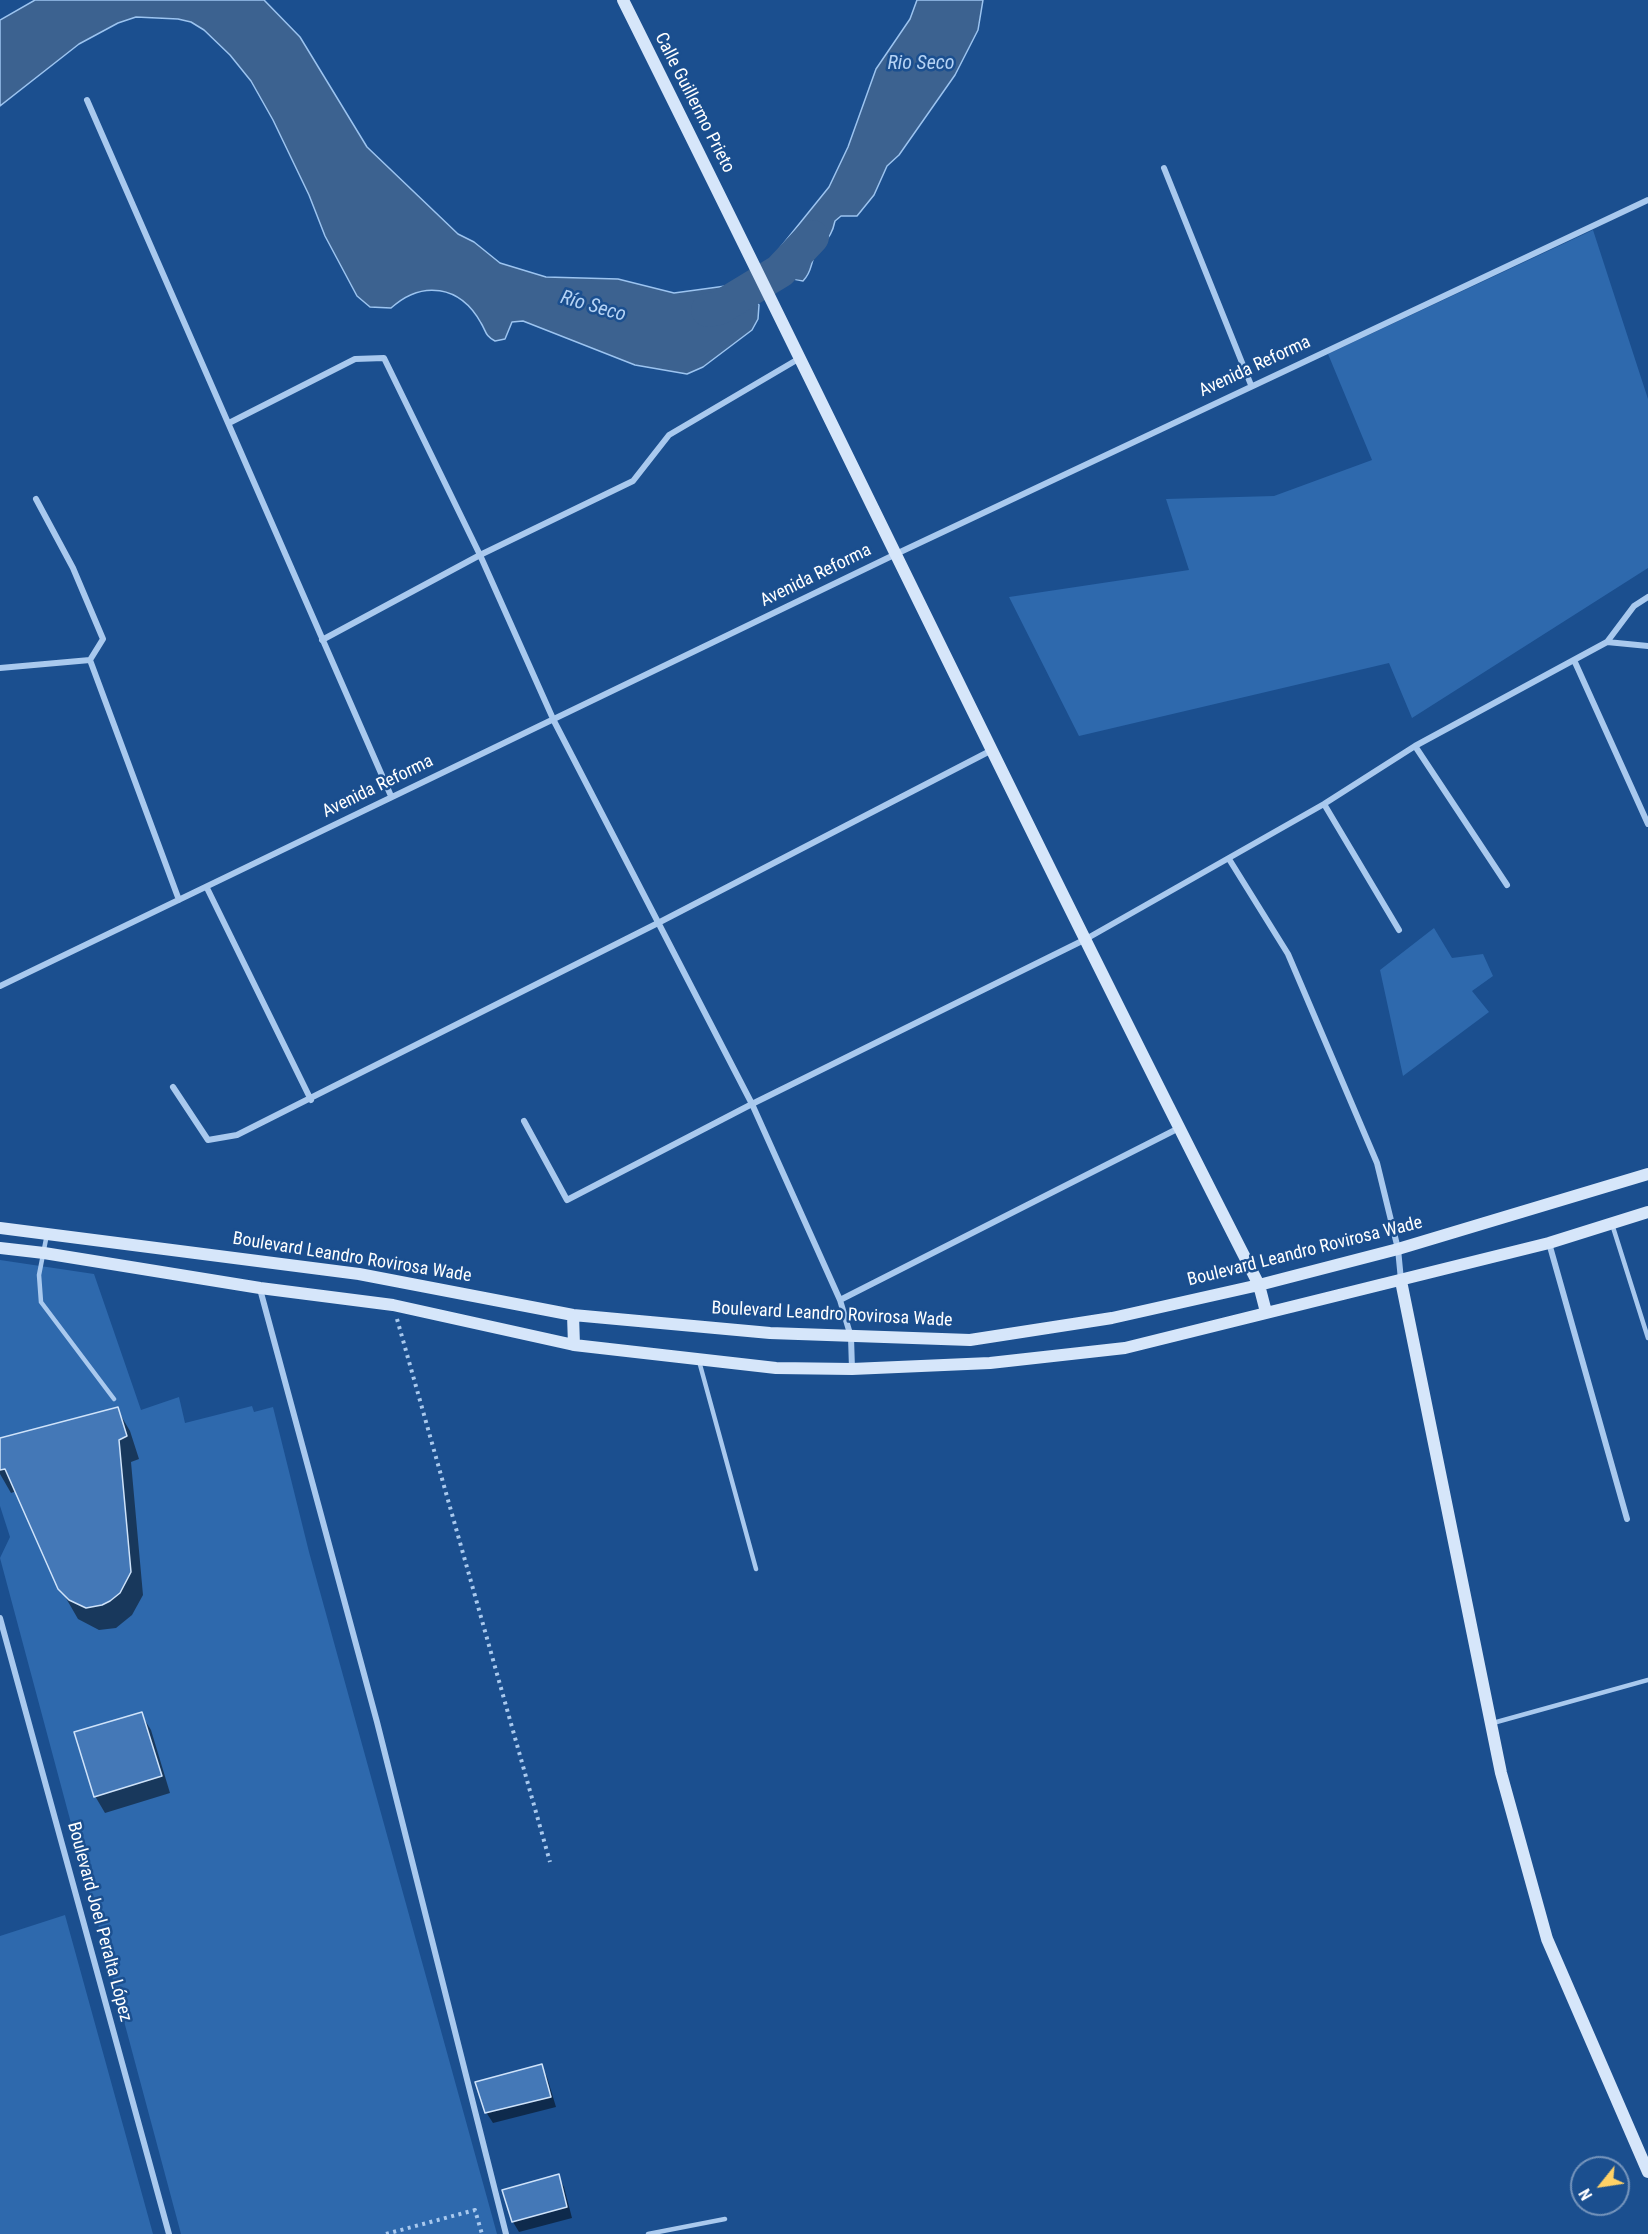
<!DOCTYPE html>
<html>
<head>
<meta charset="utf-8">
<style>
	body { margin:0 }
	#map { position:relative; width:1648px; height:2234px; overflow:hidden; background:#1b4f8f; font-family:"Roboto Condensed",sans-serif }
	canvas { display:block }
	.north { position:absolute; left:1570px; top:2156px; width:60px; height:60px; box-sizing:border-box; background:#1b4f8f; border:2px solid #7695bc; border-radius:50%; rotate:240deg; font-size:16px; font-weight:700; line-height:24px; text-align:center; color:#fff }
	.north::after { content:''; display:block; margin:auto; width:21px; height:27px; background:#ffd166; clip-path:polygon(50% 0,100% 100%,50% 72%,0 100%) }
</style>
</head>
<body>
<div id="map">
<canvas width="1648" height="2234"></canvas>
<div class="north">N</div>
</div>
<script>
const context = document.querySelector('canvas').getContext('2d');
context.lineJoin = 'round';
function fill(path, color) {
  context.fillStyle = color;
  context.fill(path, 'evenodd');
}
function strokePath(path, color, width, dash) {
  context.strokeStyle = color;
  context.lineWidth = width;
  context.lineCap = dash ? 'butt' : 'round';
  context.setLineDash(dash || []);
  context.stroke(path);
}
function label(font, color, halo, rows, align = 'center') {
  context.font = font + ' "Roboto Condensed",sans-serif';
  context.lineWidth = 5;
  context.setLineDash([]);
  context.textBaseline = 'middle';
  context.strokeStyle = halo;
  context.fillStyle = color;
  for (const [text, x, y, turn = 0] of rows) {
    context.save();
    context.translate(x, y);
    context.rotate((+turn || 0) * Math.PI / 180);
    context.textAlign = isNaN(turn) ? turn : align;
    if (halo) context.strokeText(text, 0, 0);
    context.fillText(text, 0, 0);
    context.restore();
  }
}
const green = new Path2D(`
	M1593,230L1648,399V568L1412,718L1389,663L1079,736L1009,597L1189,570L1166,499L1274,496L1372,460L1328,354Z
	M1434,928L1452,958L1483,954L1493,976L1472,991L1489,1012L1403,1076L1380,970Z
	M0,1260L94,1274L141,1410L179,1397L185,1423L252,1406L254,1412L273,1407L309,1552L497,2234H181L0,1558L10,1537L0,1506Z
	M65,1915L153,2234H0V1936Z`);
const water = new Path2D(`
	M35,0H264L300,37L367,147L458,234L474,242L500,263L546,277L618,279L674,293L733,285L750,288L759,305L758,319L752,330L703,367L687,374L635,365L523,321L512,322L505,339L495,341C485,336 486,331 481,323C460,285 422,280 391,308L370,307L357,296L325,236L309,195L273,120L251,81L230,55L204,30L191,22L178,19L136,17L118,23L79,44L0,106V20Z
	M917,0H983L978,30L955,75L899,155L887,166L874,195L857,216H841L835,221C831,240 824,240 815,255C810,265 812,272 803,281C783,279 774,268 779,249L829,187L848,147L876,69L910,19Z`);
const shadow = new Path2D(`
	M117,1409L130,1431L139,1459L131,1462L143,1595L132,1615L116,1628L99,1630L78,1619L55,1579L17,1491L11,1493L0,1474V1440Z
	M141,1714L151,1730L170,1793L105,1813L95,1796Z
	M541,2066L547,2077L556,2107L493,2123L486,2112Z
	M558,2176L564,2187L572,2218L519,2232L513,2222Z`);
const river = new Path2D(`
	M708,310L719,308L780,271L812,237`);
const building = new Path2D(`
	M118,1407L127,1436L119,1440L131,1572L120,1593L110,1601L102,1605L86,1608L69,1600L58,1589L5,1469L0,1470V1438Z
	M142,1712L162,1776L94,1797L74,1732Z
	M542,2064L551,2097L485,2113L475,2082Z
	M559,2174L567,2207L512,2222L502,2190Z`);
const path = new Path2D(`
	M397,1319L550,1862
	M386,2234L475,2210L482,2234`);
const lane = new Path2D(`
	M1612,1224L1648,1338
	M47,1234L39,1275L41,1302L114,1399
	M699,1361L756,1569
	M1493,1723L1648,1680
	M648,2234L725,2219`);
const street = new Path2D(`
	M87,100L391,796
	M1164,168L1251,385
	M229,423L355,359L384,358L480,555L554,721L752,1104L840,1300L851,1337L852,1369
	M36,499L73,568L103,639L90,660
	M322,640L480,555L633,481L669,435L800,358
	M1607,642L1634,606L1648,597
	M90,660L179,900
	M1574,660L1648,824
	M0,668L90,660
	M1415,746L1507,885
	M1324,804L1399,930
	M1229,859L1288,954L1377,1163L1398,1249L1401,1280
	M207,888L311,1100
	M0,986L896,554L1648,200
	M173,1087L208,1140L237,1135L658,923L992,750
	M524,1121L567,1200L752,1104L1086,939L1324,804L1415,746L1607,642L1648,646
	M1549,1243L1627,1519
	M260,1289L377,1722L506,2234
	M840,1300L1179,1128
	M0,1618L169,2234`);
const secondary = new Path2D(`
	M623,0C836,427 1041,859 1259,1285L1266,1312
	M0,1228L359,1274L573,1315L770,1333L970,1340L1112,1318L1259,1285L1398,1249L1648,1174
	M0,1248L44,1253L260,1288L393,1305L574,1345L776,1368L852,1369L990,1363L1125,1348L1549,1243L1648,1212
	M1401,1281L1501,1773L1547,1939L1648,2172
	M573,1315L574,1345`);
const streetNames = [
	["Calle Guillermo Prieto",694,103,63],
	["Avenida Reforma",1255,367,-25],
	["Avenida Reforma",816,576,-26],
	["Avenida Reforma",378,787,-26],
	["Boulevard Leandro Rovirosa Wade",1305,1252,-14],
	["Boulevard Leandro Rovirosa Wade",352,1258,9],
	["Boulevard Leandro Rovirosa Wade",832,1315,3],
	["Boulevard Joel Peralta López",99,1922,75]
];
const waterNames = [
	["Rio Seco",921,64],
	["Río Seco",593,307,16]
];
fill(green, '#2e69ad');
fill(water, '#3c6290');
strokePath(water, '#9cc4f0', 1.5);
fill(shadow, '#0007');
strokePath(river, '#3c6290', 34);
fill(building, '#4478b7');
strokePath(building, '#cfe3fa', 1.5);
strokePath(path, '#a9c9ee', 4, [3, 4.5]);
strokePath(lane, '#a9c9ee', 4.5);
strokePath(street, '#a9c9ee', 6);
strokePath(secondary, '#d6e6fa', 12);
label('18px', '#fff', '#1b4f8f', streetNames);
label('italic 20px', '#b5d3f5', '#1b4f8f', waterNames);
</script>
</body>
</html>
